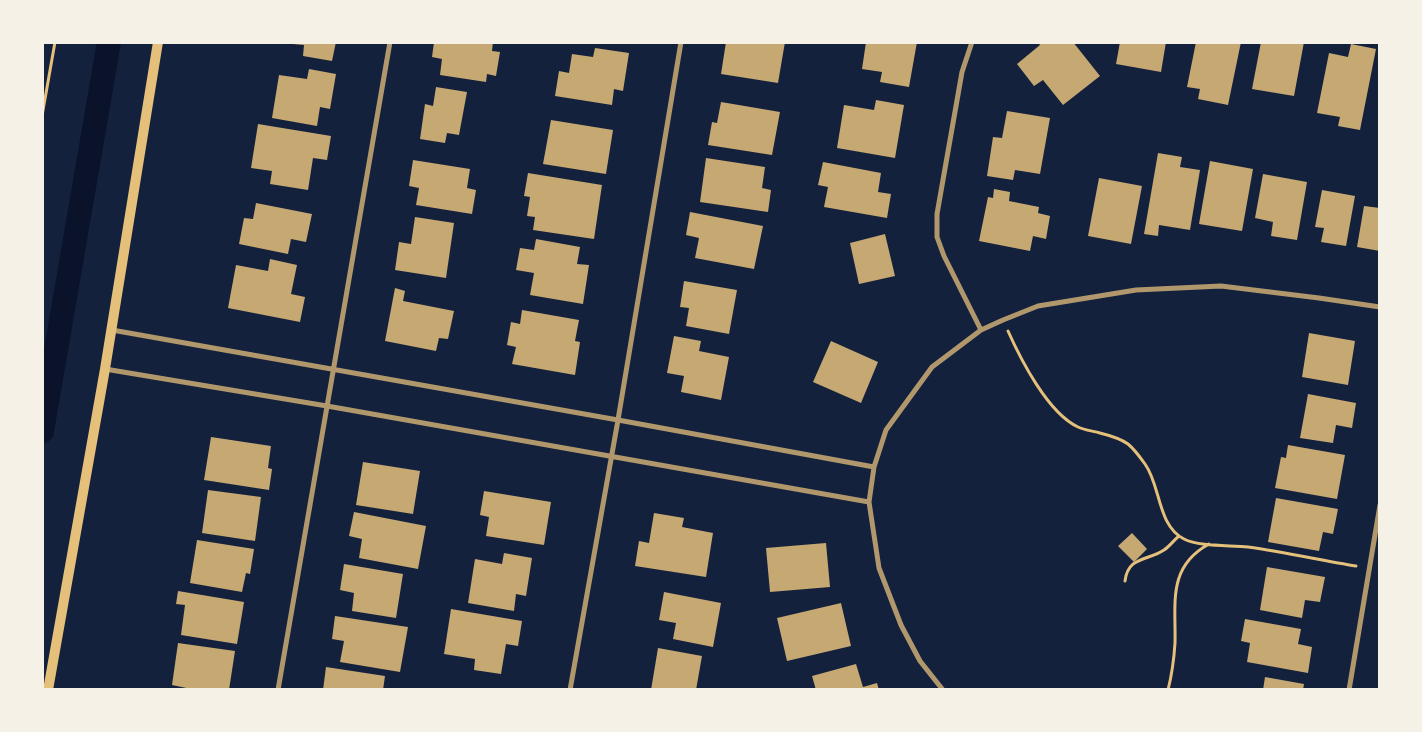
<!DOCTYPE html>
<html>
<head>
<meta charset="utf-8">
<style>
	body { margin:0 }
	#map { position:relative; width:1422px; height:732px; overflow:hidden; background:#14213d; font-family:"Fira Sans",sans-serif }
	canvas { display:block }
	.frame { position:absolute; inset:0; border:44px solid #f6f1e7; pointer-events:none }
</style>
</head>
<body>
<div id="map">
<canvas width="1422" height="732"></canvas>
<div class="frame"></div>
</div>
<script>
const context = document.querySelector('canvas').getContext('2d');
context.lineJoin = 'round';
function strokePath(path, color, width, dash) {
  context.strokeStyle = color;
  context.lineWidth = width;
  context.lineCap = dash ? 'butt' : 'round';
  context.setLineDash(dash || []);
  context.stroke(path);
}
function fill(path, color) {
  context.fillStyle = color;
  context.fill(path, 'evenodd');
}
const canal = new Path2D(`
	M42,431L109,42`);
const building = new Path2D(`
	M293,42H336L332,61L303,56L304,45L293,44Z
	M434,42H493L492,51L500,52L496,76L487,74L486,82L440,75L442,59L432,57Z
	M726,42H785L778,83L721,74Z
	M866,42H917L909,87L880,82L882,72L862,69Z
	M1038,42H1073L1100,76L1063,105L1043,80L1034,86L1017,64L1040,45Z
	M1120,42H1166L1161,72L1116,64Z
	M1196,42H1241L1228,105L1198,99L1200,89L1187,87Z
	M1261,42H1304L1294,96L1252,89Z
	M1351,44L1376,49L1360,130L1338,126L1340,117L1317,113L1329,53L1348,57Z
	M595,48L629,53L623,91L614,89L612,105L555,96L559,71L569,73L572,54L593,57Z
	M309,69L336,74L330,109L320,107L317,126L272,118L279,75L307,79Z
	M436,87L467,92L459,135L447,133L445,143L420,139L425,104L433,106Z
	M876,100L904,105L895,158L837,148L844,105L874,110Z
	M721,102L780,112L772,155L708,145L712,122L717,123Z
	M1007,111L1050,118L1040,174L1015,170L1013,180L987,176L993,137L1002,138Z
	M551,120L613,130L606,174L543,164Z
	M258,124L331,136L327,160L313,158L308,190L270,184L272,171L251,168Z
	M1158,153L1182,157L1180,167L1200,170L1190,230L1159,225L1158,236L1144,234Z
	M706,158L765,167L762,188L771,190L768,212L700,202Z
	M413,160L470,169L467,188L476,190L472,214L416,205L419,188L409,186Z
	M1210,161L1253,169L1242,231L1199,224Z
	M823,162L881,173L878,192L891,194L887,218L824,207L828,187L818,185Z
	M528,173L602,185L594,239L533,230L535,217L527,216L530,197L524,196Z
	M1263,174L1307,182L1297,240L1271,236L1273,222L1255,218Z
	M1099,178L1142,186L1131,244L1088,236Z
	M994,189L1010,192L1009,201L1039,207L1038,213L1050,216L1046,239L1033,236L1030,251L979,241L988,197L993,198Z
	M1322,190L1355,196L1346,246L1321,242L1324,228L1315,227Z
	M256,203L312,214L306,242L291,239L288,254L239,244L244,218L253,219Z
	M1364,206L1380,208V251L1357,247Z
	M690,212L763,226L754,269L695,258L699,238L686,235Z
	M415,217L454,223L446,278L395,270L399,242L411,244Z
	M885,234L895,276L859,284L850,243Z
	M536,239L580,247L577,264L589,265L583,304L530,295L534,273L516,270L520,248L534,250Z
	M270,259L297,265L291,294L305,297L300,322L228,308L236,265L268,271Z
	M684,281L737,290L729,334L686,326L689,308L680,307Z
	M395,288L405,291L403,301L454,311L448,339L439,338L436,351L385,341Z
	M522,310L579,320L575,341L580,342L575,375L512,364L516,347L507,345L511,322L520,324Z
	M1309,333L1355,341L1348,385L1302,377Z
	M674,336L701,341L699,351L729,357L721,400L681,392L684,376L667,373Z
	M831,341L878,362L861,403L813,382Z
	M1308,394L1356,403L1352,428L1336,425L1333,443L1300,438Z
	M211,437L271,446L268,468L272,469L269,490L204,480Z
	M1288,445L1345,455L1337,499L1275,488L1281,457L1286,458Z
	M363,462L420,471L413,514L356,505Z
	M208,490L261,497L255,541L202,533Z
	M484,491L551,502L544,545L486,536L489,517L480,515Z
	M1276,498L1338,509L1333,534L1323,532L1319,551L1268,542Z
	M354,512L426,526L418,569L359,558L362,539L349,536Z
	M654,513L684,518L682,527L713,533L706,577L635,566L639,541L649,543Z
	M1132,533L1147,549L1134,562L1118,546Z
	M197,540L254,549L250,574L246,573L242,592L190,583Z
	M826,543L830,587L770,592L766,548Z
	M504,553L532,558L526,596L516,594L514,611L468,603L475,559L502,564Z
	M344,564L403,574L396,618L352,611L354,593L340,590Z
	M1267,567L1325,577L1320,602L1305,600L1302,618L1260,610Z
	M178,591L244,602L237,644L181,635L185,605L176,604Z
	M664,592L721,603L713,647L673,639L676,623L659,620Z
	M841,603L851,646L787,661L777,618Z
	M451,609L522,621L518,646L506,644L501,674L474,670L475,659L444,654Z
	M335,616L408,627L400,672L340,662L344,641L332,639Z
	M1245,619L1301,629L1298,644L1312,647L1308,673L1247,662L1250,643L1241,641Z
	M178,643L235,651L229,690H196L172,685Z
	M658,648L702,656L696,690H651Z
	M856,664L863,687L877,683L879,690H816L812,676Z
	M326,667L385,676L383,690H323Z
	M1265,677L1304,684L1303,690H1263Z`);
const path = new Path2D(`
	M42,116L55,42
	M1008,331C1021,360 1048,413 1078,427C1084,430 1093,431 1100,433C1108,435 1121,439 1128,444C1134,449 1140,457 1145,464C1161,486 1157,525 1184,539C1199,547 1231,545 1248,547C1284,552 1320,560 1356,566
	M1125,581C1128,556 1148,561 1164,550C1170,546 1174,540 1179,536
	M1168,690C1172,674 1174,659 1175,643C1176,603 1167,567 1209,544`);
const minor = new Path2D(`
	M972,42L962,72L937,214V237L944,256L981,330
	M112,330L618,420L874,467
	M105,369L327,406L869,502
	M278,690L390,42
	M570,690L618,420L681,42
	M943,690L920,661L901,625L879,568L869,502L874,467L886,430L932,367L981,330L1003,320L1038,306L1136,290L1221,286L1319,298L1380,307
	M1349,690L1380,505`);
const secondary = new Path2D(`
	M48,690L105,369L158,42`);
strokePath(canal, '#0b132b', 24);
fill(building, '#c6a872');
strokePath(path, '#e5c07b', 3);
strokePath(minor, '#b1986c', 5);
strokePath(secondary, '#e5c07b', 10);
</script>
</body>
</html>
